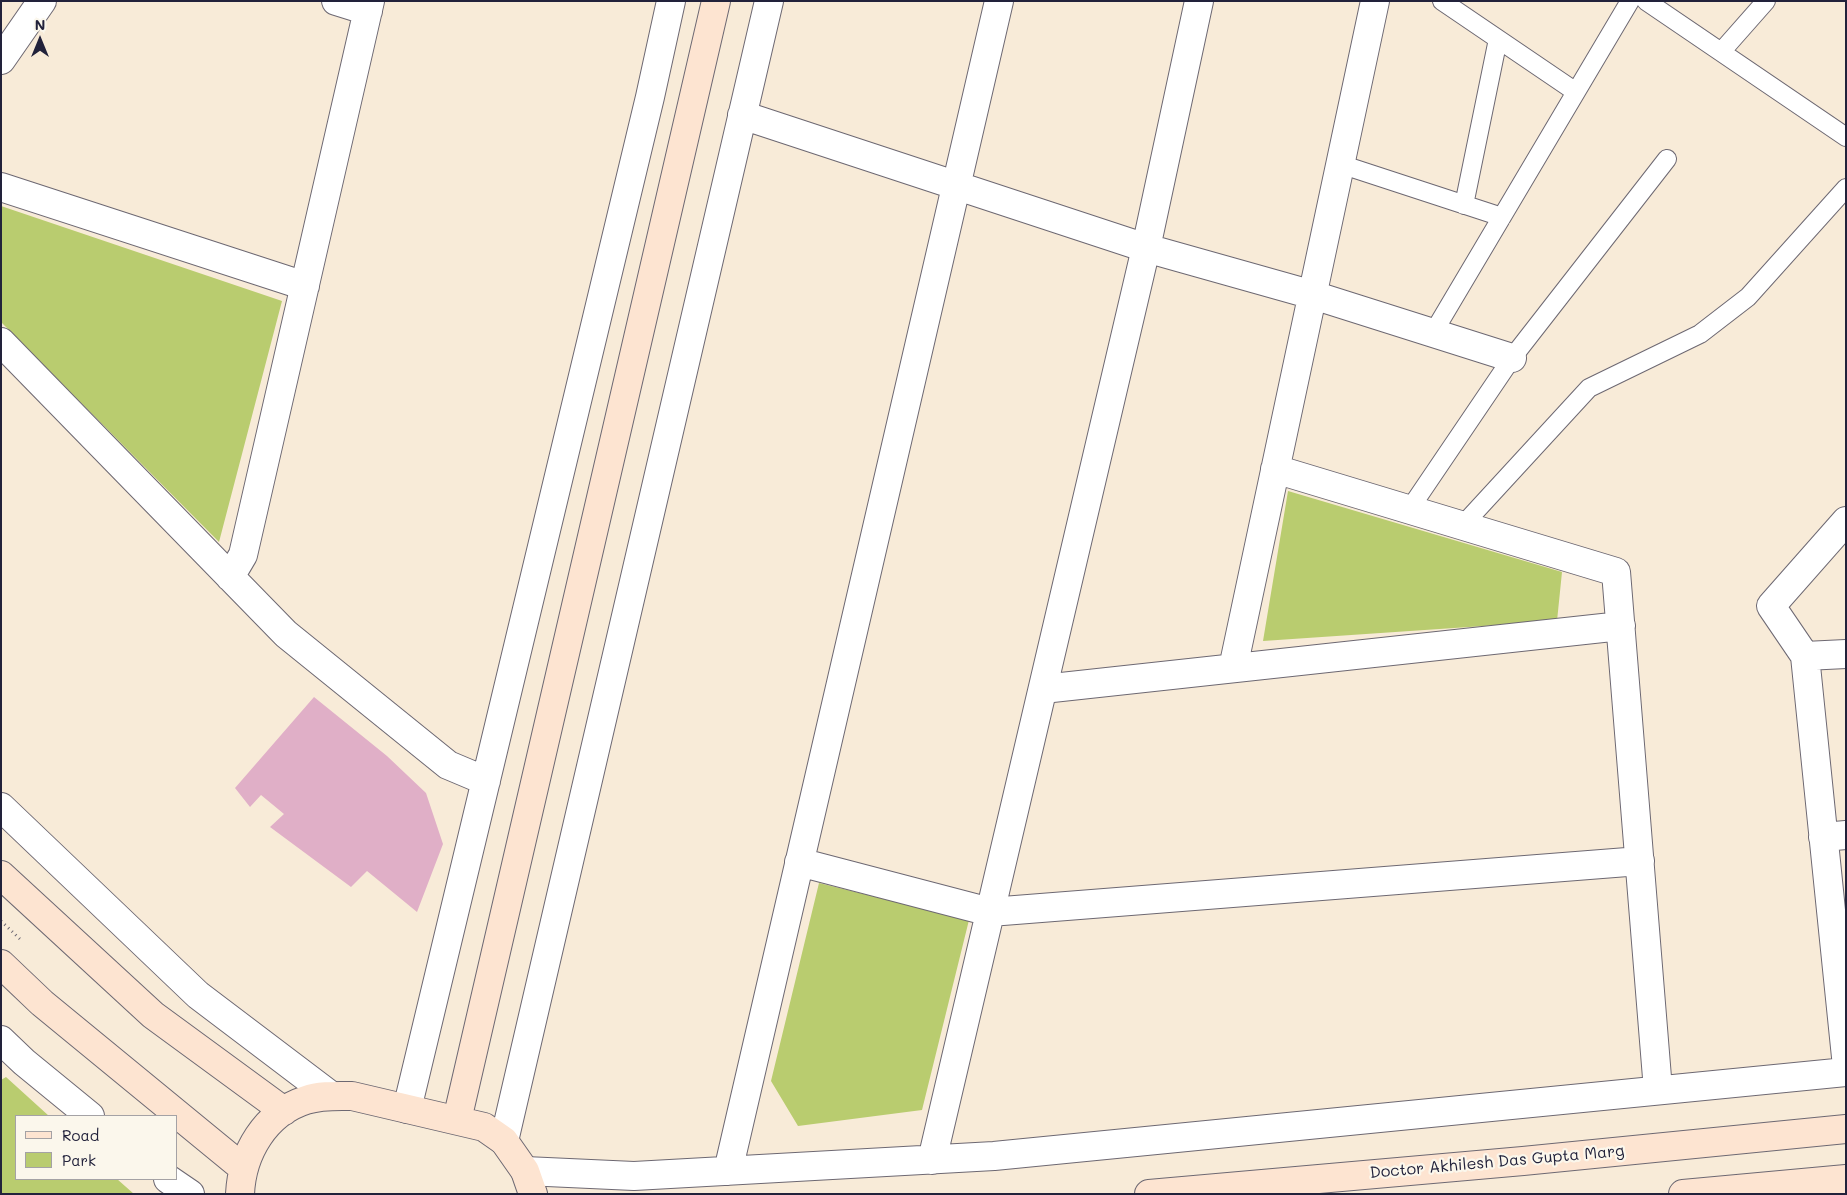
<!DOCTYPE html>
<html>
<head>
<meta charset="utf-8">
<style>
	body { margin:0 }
	#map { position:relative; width:1847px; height:1195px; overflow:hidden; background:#f8ebd8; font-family:Mali,sans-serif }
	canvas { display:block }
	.frame { position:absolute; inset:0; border:2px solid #22223b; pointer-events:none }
	.legend { position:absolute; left:15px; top:1115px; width:162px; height:65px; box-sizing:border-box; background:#fbf7ec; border:1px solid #a4a2a5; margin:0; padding:6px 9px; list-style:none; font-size:15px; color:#22223b }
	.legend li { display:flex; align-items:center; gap:10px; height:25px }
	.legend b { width:25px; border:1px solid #a4a2a5 }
	.north { position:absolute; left:15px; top:15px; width:50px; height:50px; -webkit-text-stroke:4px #fbf7ec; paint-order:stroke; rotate:0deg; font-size:14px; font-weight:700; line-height:20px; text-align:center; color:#22223b }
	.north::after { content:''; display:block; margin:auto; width:18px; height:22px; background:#22223b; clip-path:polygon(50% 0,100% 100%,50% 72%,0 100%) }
</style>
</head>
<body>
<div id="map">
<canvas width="1847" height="1195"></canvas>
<div class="frame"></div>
<ul class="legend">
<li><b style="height:6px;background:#fde4d1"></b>Road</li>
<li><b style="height:14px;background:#b9cc6f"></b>Park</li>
</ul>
<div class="north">N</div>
</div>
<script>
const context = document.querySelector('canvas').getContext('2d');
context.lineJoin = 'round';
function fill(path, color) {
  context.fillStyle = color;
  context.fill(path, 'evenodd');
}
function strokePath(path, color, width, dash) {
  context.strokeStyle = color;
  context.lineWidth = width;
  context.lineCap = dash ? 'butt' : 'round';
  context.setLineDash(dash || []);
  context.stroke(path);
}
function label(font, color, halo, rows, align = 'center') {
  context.font = font + ' Mali,sans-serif';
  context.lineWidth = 4.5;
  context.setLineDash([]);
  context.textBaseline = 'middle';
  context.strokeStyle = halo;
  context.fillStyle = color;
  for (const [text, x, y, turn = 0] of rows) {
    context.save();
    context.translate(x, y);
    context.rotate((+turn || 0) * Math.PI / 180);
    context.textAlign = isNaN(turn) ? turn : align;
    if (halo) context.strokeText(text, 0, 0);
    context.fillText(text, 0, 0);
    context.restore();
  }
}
const green = new Path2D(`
	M1,206L282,301L219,542L1,322Z
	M1288,491L1562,572L1557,621L1263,641Z
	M819,883L969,920L922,1110L798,1126L771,1081Z
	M6,1077L49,1116H16V1179H117L134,1194H1V1080Z`);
const building = new Path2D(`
	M314,697L387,756L426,793L443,844L417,912L367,871L351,887L270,827L284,814L261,795L250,807L235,788Z`);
const path = new Path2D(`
	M1,921L21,940`);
const lane = new Path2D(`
	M1442,1L1576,92
	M1646,1L1846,137
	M1721,52L1766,1
	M1340,164L1502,217
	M1464,205L1498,39
	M1433,333L1630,1
	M1409,510L1512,358L1667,159
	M1462,526L1589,388L1700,334L1748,297L1846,188`);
const street = new Path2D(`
	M336,1L368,11
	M1,60L42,1
	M742,115L1146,248L1313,295L1512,358
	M1,187L305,286
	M1,342L286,634L448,765L486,781
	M1275,469L1616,572L1658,1090
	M1846,521L1771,606L1805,656L1846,1057
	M230,577L243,555L370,1
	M1805,656L1846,654
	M1233,668L1375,1
	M1043,689L1621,626
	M1,807L198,995L330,1095
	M1823,837L1846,835
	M799,862L990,912L1640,861
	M1,1040L24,1062L90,1116
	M407,1109L650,97L671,1
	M504,1141L769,1
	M932,1160L1146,248L1199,1
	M525,1171L634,1176L994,1156L1846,1072
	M728,1171L999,1
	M168,1179L190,1194`);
const secondary = new Path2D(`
	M1,875L153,1015L284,1111
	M1,964L42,1003L243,1168
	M457,1120L716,1
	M240,1194C242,1153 265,1113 306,1100C321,1095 337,1096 352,1096L484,1127L504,1141L525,1171L533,1194
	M1149,1194L1523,1161L1846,1129
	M1683,1194L1846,1179`);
const streetNames = [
	["Doctor Akhilesh Das Gupta Marg",1497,1162,-5]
];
fill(green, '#b9cc6f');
fill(building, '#e0afc7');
strokePath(lane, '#6d6872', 20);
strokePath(street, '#6d6872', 30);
strokePath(secondary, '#6d6872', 30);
strokePath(path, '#6d6872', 3, [1, 4]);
strokePath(lane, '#fff', 18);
strokePath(street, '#fff', 28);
strokePath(secondary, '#fde4d1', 28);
label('16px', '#22223b', '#fbf7ec', streetNames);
</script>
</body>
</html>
